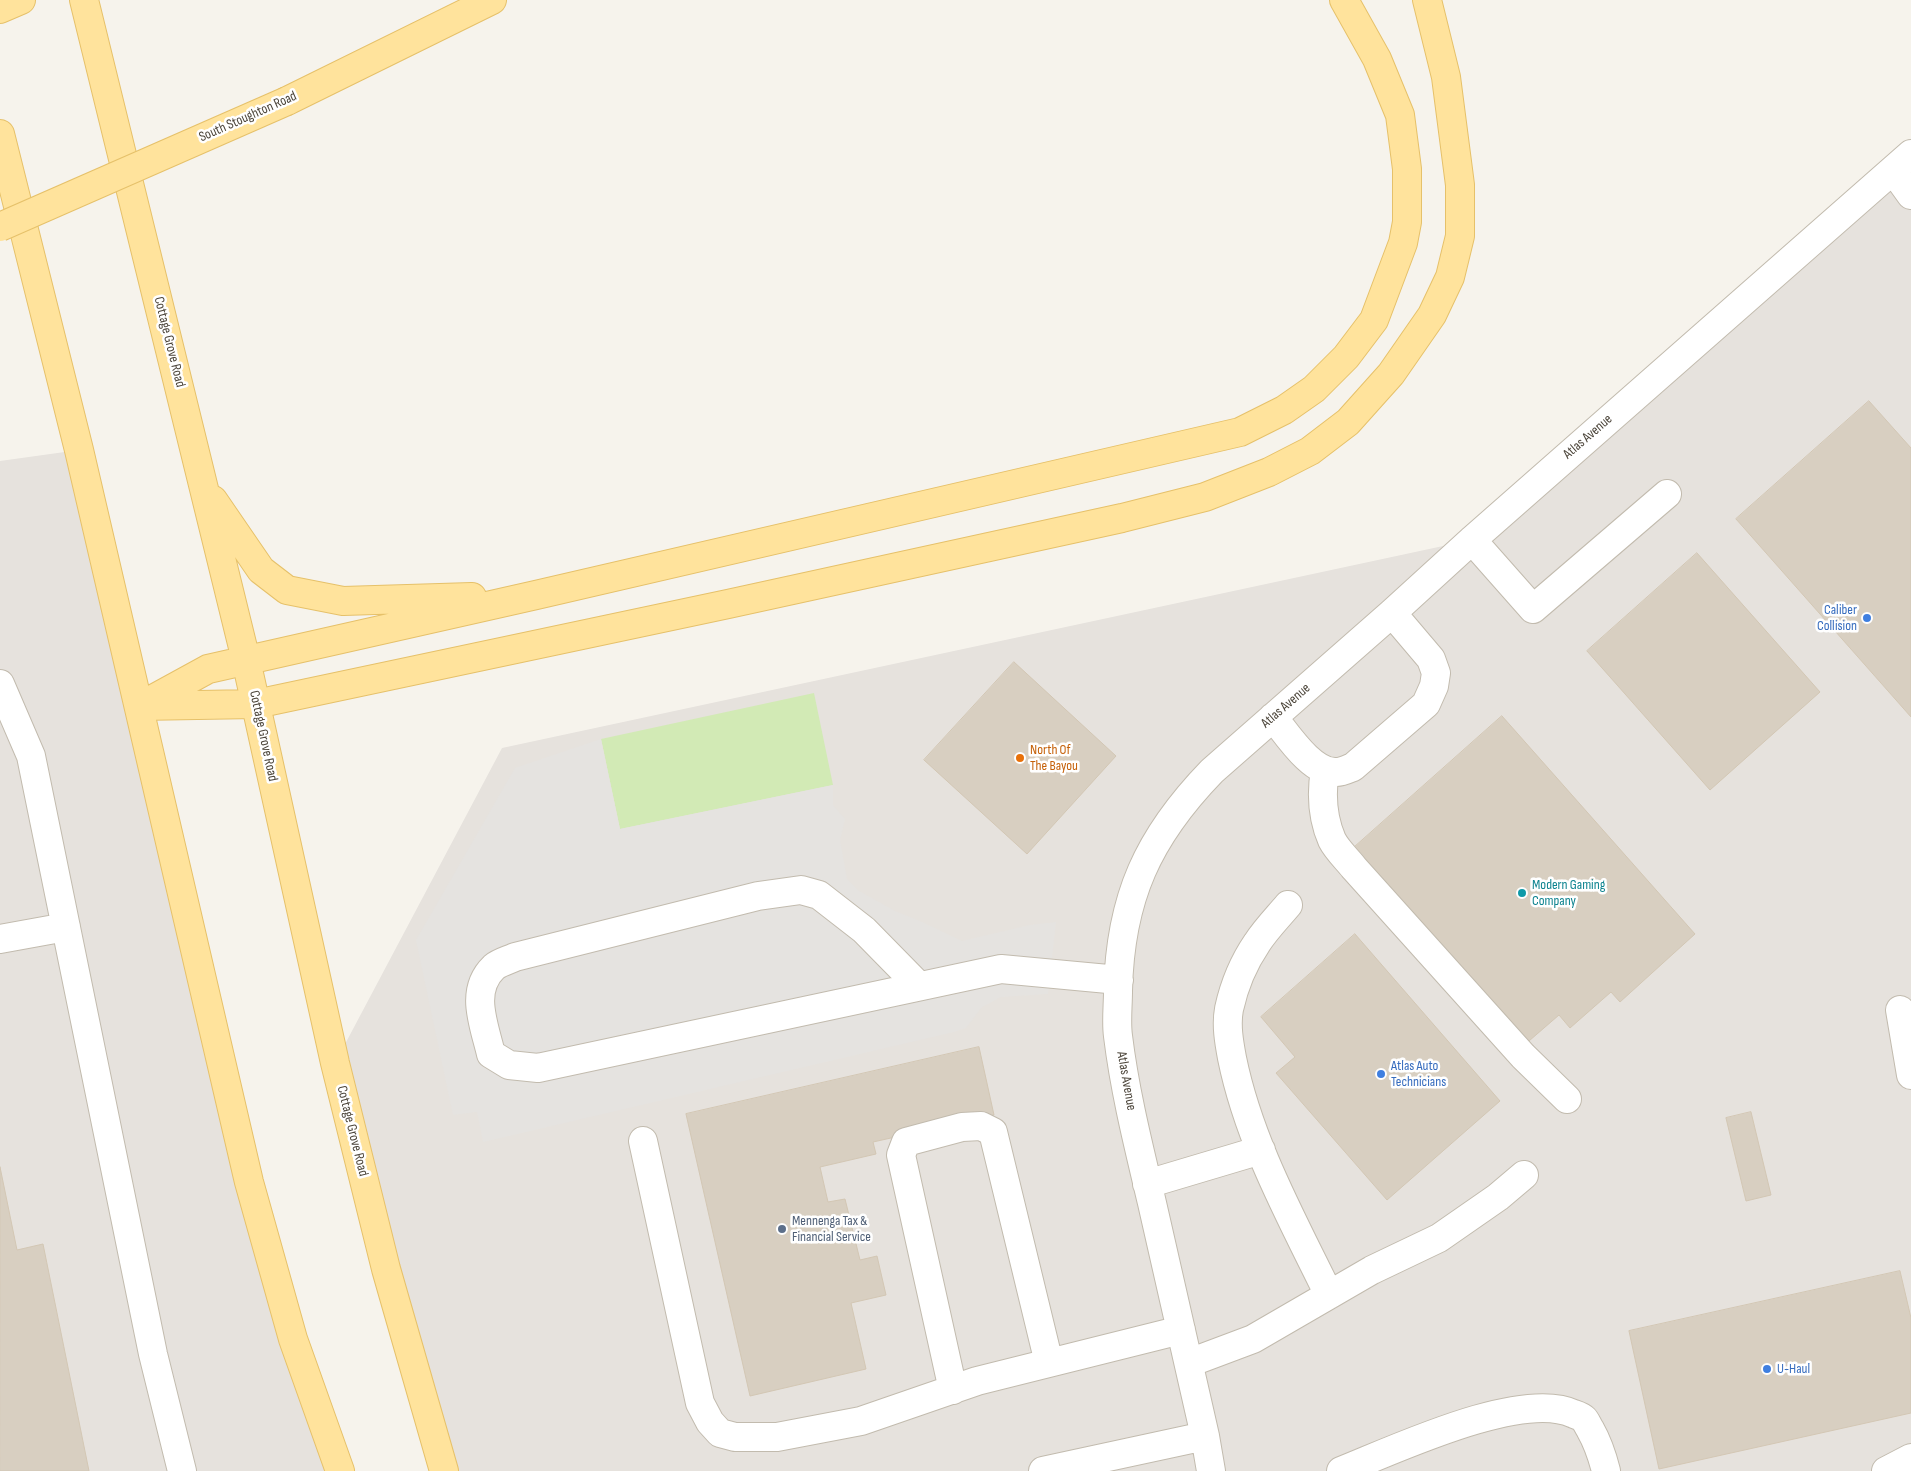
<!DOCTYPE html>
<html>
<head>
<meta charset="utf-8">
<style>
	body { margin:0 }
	canvas { display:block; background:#f6f3ec }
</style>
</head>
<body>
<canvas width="1911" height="1471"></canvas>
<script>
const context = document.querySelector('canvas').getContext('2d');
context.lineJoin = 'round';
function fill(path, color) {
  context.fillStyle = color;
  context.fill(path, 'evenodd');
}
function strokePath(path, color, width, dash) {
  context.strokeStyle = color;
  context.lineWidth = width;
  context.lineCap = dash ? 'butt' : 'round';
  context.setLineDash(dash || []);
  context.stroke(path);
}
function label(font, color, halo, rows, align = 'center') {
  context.font = font + ' "Sofia Sans Condensed",sans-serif';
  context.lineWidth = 5;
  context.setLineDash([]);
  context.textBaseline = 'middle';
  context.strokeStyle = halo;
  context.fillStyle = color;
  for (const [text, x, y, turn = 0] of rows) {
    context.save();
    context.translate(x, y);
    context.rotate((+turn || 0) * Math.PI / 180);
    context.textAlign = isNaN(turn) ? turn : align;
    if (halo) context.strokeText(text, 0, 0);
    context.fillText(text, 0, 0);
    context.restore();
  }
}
const industrial = new Path2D(`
	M1911,154V1471H444L335,1063L502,748L1471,540Z
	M79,450L249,1182L340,1471H0V461Z`);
const green = new Path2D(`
	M814,693L833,785L620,829L601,739Z`);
const parking = new Path2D(`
	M601,739L620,829L833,785V805L845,819L840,840L847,879L859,891L895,911L920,921L962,941L1030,925L1056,922L1048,994L1001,997L982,1007L966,1028L954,1032L483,1142L477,1112L453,1115L416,940L515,768Z`);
const building = new Path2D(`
	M1869,401L1911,448V717L1736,519Z
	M1697,553L1820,692L1710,790L1587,651Z
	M1014,662L1116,756L1027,854L924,760Z
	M1502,716L1695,934L1620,1002L1611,992L1570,1028L1559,1015L1522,1047L1349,852Z
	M1355,934L1500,1101L1387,1200L1276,1073L1295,1057L1261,1017Z
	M979,1047L994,1115L873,1142L876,1154L820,1167L828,1202L845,1199L860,1260L877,1256L886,1295L851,1303L866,1369L750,1396L686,1114Z
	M1751,1112L1771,1195L1746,1201L1726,1118Z
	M0,1167L17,1250L43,1244L89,1471H0Z
	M1900,1271L1911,1318V1413L1659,1469L1629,1331Z`);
const minor = new Path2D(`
	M1893,170L1911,195
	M1472,540L1533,609L1667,494
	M0,684L31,756L153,1354L182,1471
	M1273,717C1287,734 1312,774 1337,772C1342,772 1348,769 1353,767L1426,704L1434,686L1436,673L1431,659L1392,613
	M1325,770C1321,794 1322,817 1332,840C1337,850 1347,859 1354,868L1523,1056L1567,1099
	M1288,905C1278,917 1266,929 1257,943C1244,962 1234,986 1229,1009C1226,1025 1229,1042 1232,1058C1249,1142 1292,1219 1329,1295
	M0,939L66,927
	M919,986L864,930L819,895L801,890L758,896L515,957C509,960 500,962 494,967C469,991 484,1024 491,1054L509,1065L538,1068L1001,969L1119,980
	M1900,1010L1911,1075
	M643,1141L700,1403L710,1422L720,1433L735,1437H777L861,1421L977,1381L1181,1330
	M1147,1184L1261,1150
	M1189,1363L1253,1339L1372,1270L1439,1238L1498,1197L1524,1175
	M953,1390L901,1155L906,1142L962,1127L981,1126L993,1132L1049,1363
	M1043,1471L1205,1436
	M1211,1471L1205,1436C1187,1358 1170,1281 1152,1203C1139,1148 1125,1093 1118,1036C1116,1022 1118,1006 1118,991C1120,898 1148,837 1212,771L1392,613L1472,540L1911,154
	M1341,1471C1394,1450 1522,1389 1574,1414C1577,1415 1582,1417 1584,1419C1586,1421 1588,1426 1590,1429C1598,1443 1602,1455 1606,1471
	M1886,1471L1911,1458`);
const major = new Path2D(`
	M84,0L246,660L335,1063L386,1269L444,1471
	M0,9L21,0
	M287,101L492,0
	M0,134L79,450L249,1182L293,1339L340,1471
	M213,500L261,570L287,590L343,601L472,597
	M144,704L208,669L536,595L1240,432L1284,410L1314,389L1346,357L1374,320L1403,243L1407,222V169L1400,115L1377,59L1344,0
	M139,706L256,704L728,604L1122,518L1205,497L1269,472L1310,451L1348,422L1391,374L1432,315L1450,277L1460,236V185L1446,77L1427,0`);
const majorBridge = new Path2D(`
	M0,227L287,101`);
const markers = [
	[1867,618,5,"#3f7fe0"],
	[1020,758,5,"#e8710a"],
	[1522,893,5,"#0f9aa8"],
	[1381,1074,5,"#3f7fe0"],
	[782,1229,5,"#5c6f8a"],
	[1767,1369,5,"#3f7fe0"]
];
const streetNames = [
	["South Stoughton Road",248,117,-24],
	["Cottage Grove Road",169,342,76],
	["Atlas Avenue",1588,437,-41],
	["Atlas Avenue",1286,706,-41],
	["Cottage Grove Road",263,736,78],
	["Atlas Avenue",1126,1081,80],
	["Cottage Grove Road",352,1131,76]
];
const shopNames = [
	["Caliber",1857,610,"right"],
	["Collision",1857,626,"right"],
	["Atlas Auto",1391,1066],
	["Technicians",1391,1082],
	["U-Haul",1777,1369]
];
const foodNames = [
	["North Of",1030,750],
	["The Bayou",1030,766]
];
const cultureNames = [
	["Modern Gaming",1532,885],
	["Company",1532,901]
];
const serviceNames = [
	["Mennenga Tax &",792,1221],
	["Financial Service",792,1237]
];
fill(industrial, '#e6e2dd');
fill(green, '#d2eab5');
fill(parking, '#e5e3e0');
fill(building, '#d8cfc1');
strokePath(building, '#d3c7b4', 1);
strokePath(minor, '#c2bbae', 30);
strokePath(major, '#e6c16a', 30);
strokePath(minor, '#fff', 28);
strokePath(major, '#ffe39c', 28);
strokePath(majorBridge, '#e6c16a', 30, []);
strokePath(majorBridge, '#ffe39c', 28);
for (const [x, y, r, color] of markers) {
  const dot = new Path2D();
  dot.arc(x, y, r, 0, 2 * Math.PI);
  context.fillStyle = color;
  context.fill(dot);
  strokePath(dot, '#fff', 2);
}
label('14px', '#4b4439', '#fff', streetNames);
label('14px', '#366cbe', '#fff', shopNames, 'left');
label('14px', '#c56008', '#fff', foodNames, 'left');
label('14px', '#0d838f', '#fff', cultureNames, 'left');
label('14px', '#4e5e75', '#fff', serviceNames, 'left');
</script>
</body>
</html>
